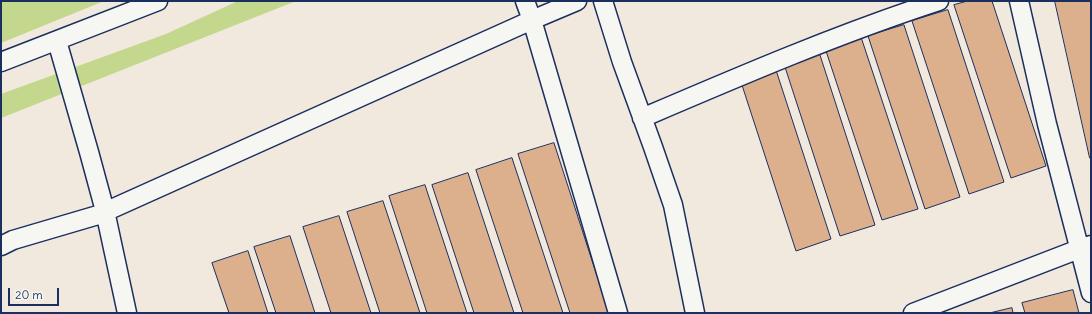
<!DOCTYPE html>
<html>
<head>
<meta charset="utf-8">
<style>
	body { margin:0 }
	#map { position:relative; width:1092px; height:314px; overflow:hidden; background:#f1e8de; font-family:Delius,sans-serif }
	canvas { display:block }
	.frame { position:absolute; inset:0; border:2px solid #1b2f5e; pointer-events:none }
	.scale { position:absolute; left:8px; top:288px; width:51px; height:18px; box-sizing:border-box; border:2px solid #1b2f5e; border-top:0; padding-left:5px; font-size:12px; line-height:14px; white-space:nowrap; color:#1b2f5e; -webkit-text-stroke:3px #f6f6f2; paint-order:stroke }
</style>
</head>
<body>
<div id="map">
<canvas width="1092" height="314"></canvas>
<div class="frame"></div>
<div class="scale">20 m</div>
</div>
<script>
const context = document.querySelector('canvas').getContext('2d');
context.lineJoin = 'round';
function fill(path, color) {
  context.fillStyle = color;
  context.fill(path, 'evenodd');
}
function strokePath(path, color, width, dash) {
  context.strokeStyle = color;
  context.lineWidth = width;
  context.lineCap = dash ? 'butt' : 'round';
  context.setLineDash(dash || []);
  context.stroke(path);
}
const green = new Path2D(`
	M1,1H104L1,43Z
	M238,1H296L1,118V94L166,34Z`);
const building = new Path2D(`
	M968,1H992L1046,166L1011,178L954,5Z
	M1055,1H1091V158H1090Z
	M948,10L1004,182L969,194L912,21Z
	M904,25L960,197L925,209L868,36Z
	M861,37L918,209L882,220L825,48Z
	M819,52L875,225L840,236L784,64Z
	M775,67L831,239L796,251L740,79Z
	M554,143L609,313H570L518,154Z
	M512,158L563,313H523L476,170Z
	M468,173L514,313H474L432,185Z
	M425,185L467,313H427L389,196Z
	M383,201L420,313H380L347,212Z
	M339,216L371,313H331L303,227Z
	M290,236L315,313H276L254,247Z
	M248,251L268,313H229L212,263Z
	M1073,290L1079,313H1025L1022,303Z
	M1012,308L1013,313H990Z`);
const minor = new Path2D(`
	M525,1L532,20L618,313
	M603,1L622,62L653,147L673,205L695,313
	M1019,1L1047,124L1091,293
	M57,41L89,152L105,211L127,313
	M1,62L158,1
	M642,118C740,76 838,34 939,1
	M1,246L13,240L98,215L532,20L577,1
	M913,313L1079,249L1091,245`);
fill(green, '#c3d88d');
fill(building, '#dcaf8d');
strokePath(building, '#1b2f5e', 1);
strokePath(minor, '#1b2f5e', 21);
strokePath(minor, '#f6f6f2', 18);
</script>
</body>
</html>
